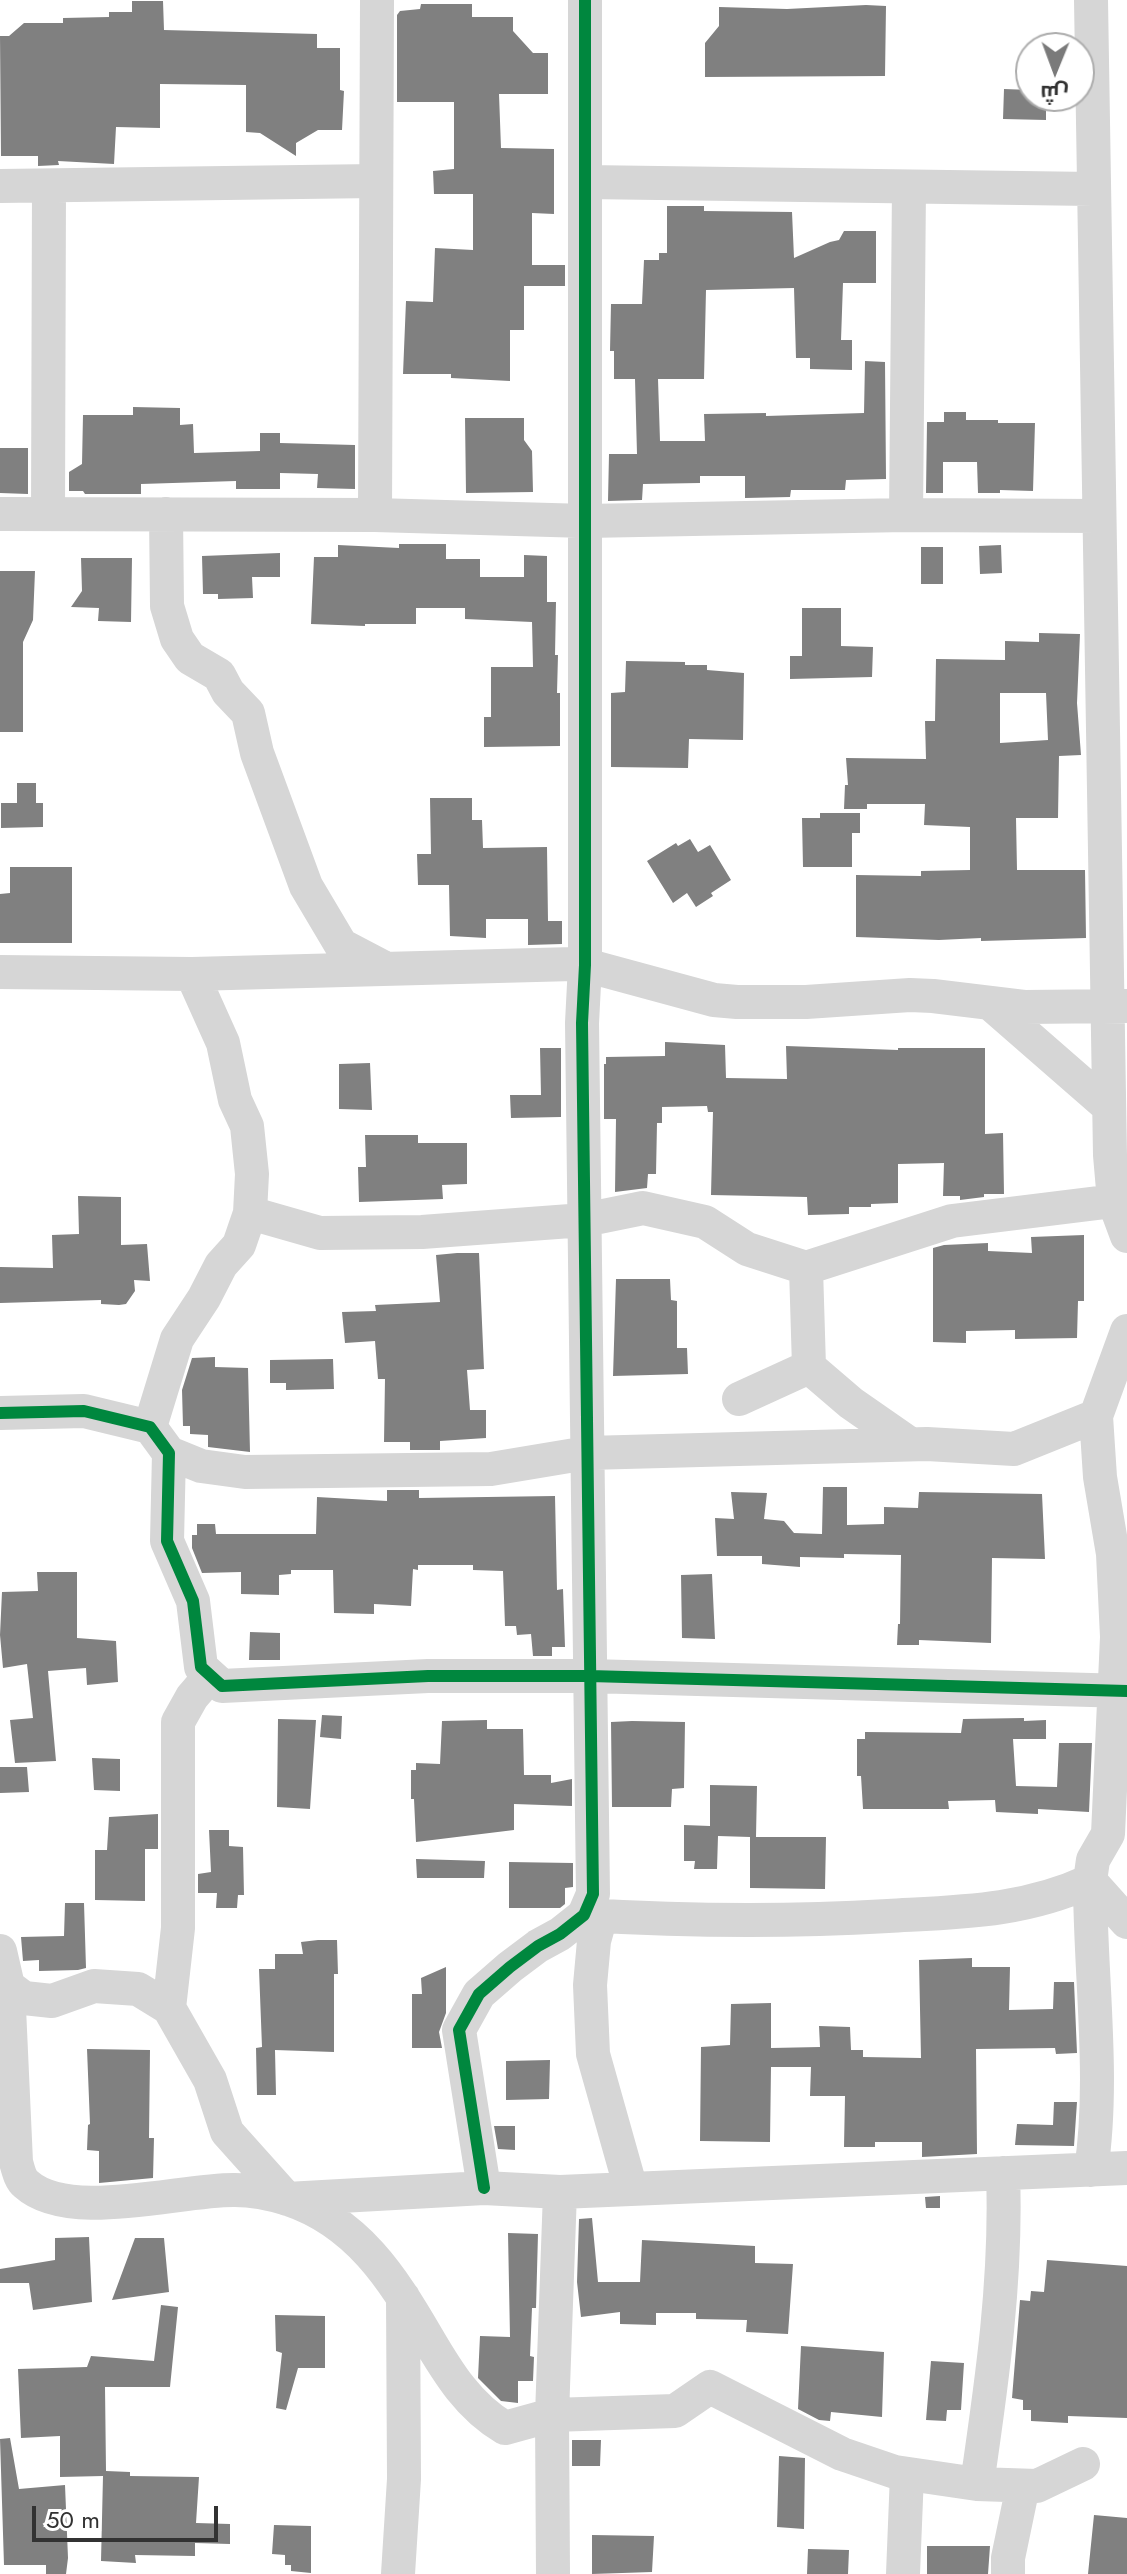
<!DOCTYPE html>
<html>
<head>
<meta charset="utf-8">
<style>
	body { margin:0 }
	#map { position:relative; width:1127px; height:2574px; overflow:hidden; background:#fff; font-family:Jost,Cairo,sans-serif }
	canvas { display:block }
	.north { position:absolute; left:1015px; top:32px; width:80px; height:80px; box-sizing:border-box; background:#fff; border:2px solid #adadad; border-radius:50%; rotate:181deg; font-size:22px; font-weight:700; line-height:32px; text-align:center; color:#323232 }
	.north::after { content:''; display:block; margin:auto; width:28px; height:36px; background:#7a7a7a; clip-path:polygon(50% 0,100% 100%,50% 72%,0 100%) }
	.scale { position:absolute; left:32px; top:2506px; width:186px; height:36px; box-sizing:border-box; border:4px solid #323232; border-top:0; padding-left:10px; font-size:24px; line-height:28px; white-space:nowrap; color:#323232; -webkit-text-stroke:6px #fff; paint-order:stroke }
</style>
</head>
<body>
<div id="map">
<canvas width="1127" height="2574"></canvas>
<div class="north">ش</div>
<div class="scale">50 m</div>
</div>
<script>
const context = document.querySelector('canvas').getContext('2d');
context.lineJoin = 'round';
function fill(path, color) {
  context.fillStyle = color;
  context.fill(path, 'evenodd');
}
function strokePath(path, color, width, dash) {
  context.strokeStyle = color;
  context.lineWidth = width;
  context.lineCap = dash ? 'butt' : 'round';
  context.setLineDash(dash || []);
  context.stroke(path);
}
const building = new Path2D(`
	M132,1H163L164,30L317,34V48H340V90L344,91L342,130H318L296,143V156L260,133L246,132V85L160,84V128L116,127L114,164L58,161L59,165L38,166V156H1L0,36H9L24,23H63V18L109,17V12H132Z
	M421,4H472V17H513V31L533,53H548V94H499L501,148L554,149V214L532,213V265H565V286H524V330H510V381L451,378V374H403L406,301L433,302L435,248L473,250V194H434L433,171L454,169V102H397V15L400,11L420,9Z
	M866,5L886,6L885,76L705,77V43L719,26V7L787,9Z
	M1004,89L1031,90V96H1046V120L1003,119Z
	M667,206H704V211L792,212L794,258L830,242L839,240L844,231H876V283H843L841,340H852V370L810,369V358H796L794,288L706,290L704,379H658L660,441H705L704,414L766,413V416L864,413L865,361L885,362L886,479L846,480L845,490H791L790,497L745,498V476H700V483L643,484L642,500L608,501L609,454H637L635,379H614V351H610L611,304H642L644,260H659V253H667Z
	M133,407L180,408V425L193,424L194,453L260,451V433H280V443L355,445V489L317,488L318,474L280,473V489H236V481L141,484V494H85L83,491H69V472L82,464L83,415H133Z
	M944,412H966V420H998V423H1035L1033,491L1000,490V493H978L977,462H943V493H926L927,422H944Z
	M465,418H524V440L532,451L533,492L466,493Z
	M0,448H28V494L0,493Z
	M399,544H446V559H480V577H524V555L547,556V602H556L555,655H558L557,693H560V746L484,747V717H491V667H533L532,622L465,619V608H416V624H365V626L311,624L314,557H338V545L399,548Z
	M1001,545L1002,573L980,574L979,546Z
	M921,547H943V584H921Z
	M280,553V577H252L253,598L218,599V594H203L202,556Z
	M81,558H132L131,622L98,621L99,608L71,607L82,591Z
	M0,571H35L33,620L23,642V732H0Z
	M802,608H841V646L873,647L872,677L790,679V656H802Z
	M1039,633L1080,634L1077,703L1081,755L1059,756L1058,818H1016L1017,870H1085L1086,938L981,941V938L939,940L856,937V875L921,876V871L970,870V827L924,825L925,804H867V809H844L845,785H848L846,758L926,759L925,721H935L936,659L1005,660V641L1039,642ZM1000,693H1046L1048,740L1000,743Z
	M626,661L685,662V665H707V670L744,673L743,740L689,739L688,768L611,767V693L625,692Z
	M17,783H36V803H43V827L1,828V803H17Z
	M430,798H472V820H482L483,848L547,847L548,921H562V944L528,945V919H486V938L450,936L449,885H418L417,854H431Z
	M820,813H860V833H852V867H803L802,818H820Z
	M690,839L698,852L710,845L731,880L711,893L713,896L696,907L687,893L673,903L647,861L676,843L678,846Z
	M10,867H72V943H0V894L10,893Z
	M665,1042L725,1045L726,1078L787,1079L786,1046L898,1050V1048H985V1134L1003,1133L1004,1194H984V1197L960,1200V1196H943L944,1163L898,1164V1203L871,1204V1207H849V1214L808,1215L807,1197L711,1195L713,1112H708L707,1106L662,1107V1123H657L656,1174H648L647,1188L615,1192L616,1119H604V1064H606V1057L665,1056Z
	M540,1048H561V1117L511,1118L510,1095H541Z
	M370,1063L372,1110L339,1109V1064Z
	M365,1135H418V1143H467V1184L442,1185L443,1199L359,1202L358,1167H366Z
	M78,1196L121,1197V1245L147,1244L150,1281L134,1280L135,1291L126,1304L119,1305L101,1304V1300L0,1303V1267L53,1268L52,1235L79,1234Z
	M1084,1235V1301H1078L1077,1338L1015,1339V1330L966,1331V1343L933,1342V1248L944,1245L988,1243V1251L1032,1253L1031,1237Z
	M457,1253H479L484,1369L467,1370L470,1410H486V1438L440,1441V1450H410V1442H384L385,1379H378L375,1341L345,1343L342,1312L376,1311L375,1305L440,1302L436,1255Z
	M616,1279H670L671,1300L677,1301V1348H687L688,1374L613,1376Z
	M215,1357V1367L248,1368L250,1452L208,1447V1435L190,1434V1426H183L182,1390L192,1358Z
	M333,1359L334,1389L286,1390V1383H270V1360Z
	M823,1487H847V1525L884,1524V1507L918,1508L919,1492L1042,1494L1045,1559L992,1558L991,1643L919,1640V1645H897L898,1624H900L901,1555L844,1554V1558L800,1557V1567L762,1564V1556H717L715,1518L734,1519L731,1492L767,1493L764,1519L784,1521L794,1533L822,1534Z
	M387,1490H419V1498L555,1496L557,1590L563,1589L565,1647H552V1656H533L531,1634L517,1635L516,1626H505L503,1571L473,1570V1565H418V1570L413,1569L411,1606L374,1604V1614L334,1613L333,1570H291V1574L279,1575V1595L241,1594V1572L202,1573L192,1548V1535H197V1524H215L216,1534H316L317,1497L387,1501Z
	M37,1572H77V1638L116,1641L118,1682L87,1685L86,1668L48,1671L56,1761L15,1763L10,1720L33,1718L27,1664L3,1668L0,1635L2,1592L38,1591Z
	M712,1574L715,1639L682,1638L681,1575Z
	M250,1632L280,1633V1660H249Z
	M322,1715L342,1716L341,1739L320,1737Z
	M1024,1718V1721L1046,1720V1739H1013L1016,1786L1057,1787L1059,1743H1092L1089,1812L1038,1809V1814L996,1812L995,1800L948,1801L949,1809H863L861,1776H857V1739H865V1732L961,1733L963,1719Z
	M278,1719L316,1720L310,1809L277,1807Z
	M487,1720V1729H523L524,1775H551V1783L572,1779V1806L514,1804V1830L416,1842L414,1799H411V1770H416V1763L440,1764L442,1721Z
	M632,1721L685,1722L684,1788L672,1789L671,1807H612L611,1722Z
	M92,1758L120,1759V1791L94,1790Z
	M0,1767H27L29,1792L0,1793Z
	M710,1785L757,1786L756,1837H826L825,1889L750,1888V1837L718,1836L717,1869H694L695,1861H684V1825L710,1826Z
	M158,1814V1849H145V1901L95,1900V1850H107L109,1817Z
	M209,1830H229V1846L243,1847L244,1895H238L237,1908H216L217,1893H198V1874L211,1872Z
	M416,1859L485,1861L484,1878H417Z
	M509,1862L573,1863V1887L565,1888V1904L560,1908H509Z
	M65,1903H84L86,1968L78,1970L39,1971V1960L23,1961L21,1937L64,1936Z
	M318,1940H337L338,1974H334V2052L275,2050L276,2095H257L256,2048L262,2047L259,1969H275V1954H303L301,1942Z
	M972,1958V1967H1010L1009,2010L1053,2009L1054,1982H1074L1077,2053L1056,2054L1055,2048L976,2049L977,2154L922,2157V2142H875V2147H844L845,2096H810L811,2067H771L770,2142L700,2141L701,2047L730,2045L731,2004L771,2003V2048L820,2047L819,2026L850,2027L851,2050H863V2057L921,2058L919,1960Z
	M446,1967V2013L439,2032L442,2048H412V1994H422L421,1978Z
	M87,2049L150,2050L149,2138H154L153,2178L99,2183V2151L87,2150L88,2125L90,2124Z
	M550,2060L549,2099L506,2100V2061Z
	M1054,2102H1077L1074,2146L1015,2145L1017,2124L1053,2125Z
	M494,2126H515V2150L498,2149Z
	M940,2196V2208H926L925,2197Z
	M592,2218L598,2282H640L642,2240L755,2246V2263L793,2264L788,2334L746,2332L747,2320L696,2319V2313H656V2325L620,2324V2312L581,2317L577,2282L579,2219Z
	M508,2233L538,2234L536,2308H532L530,2356L534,2357L533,2381H518V2403L501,2401L478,2378L480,2336L510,2337Z
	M89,2237L92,2302L33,2310L29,2283H0V2269L55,2260V2238Z
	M135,2238H164L169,2292L112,2300Z
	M1047,2260L1127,2266V2418L1068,2416V2423L1031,2421V2410H1023V2400L1012,2398L1020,2300L1030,2301L1031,2291L1044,2292Z
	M161,2305L178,2307L170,2387H105L106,2471L130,2472V2476L199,2477L196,2523L230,2524V2544L195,2543V2556L135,2555L136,2563L101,2561L103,2476L60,2477V2436L21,2438L18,2369L87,2367L91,2356L154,2361Z
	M275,2315L325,2316V2368H298L286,2410L276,2408L282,2353L276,2351Z
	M801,2346L884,2352L882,2417L831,2412L830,2421L819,2420L798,2409Z
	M931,2361L964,2363L961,2410H947L946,2421L926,2420Z
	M10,2438L19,2489L65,2485L68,2558L66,2574H46V2565H4L0,2439Z
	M572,2440H601L600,2466H572Z
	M779,2456L805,2458L804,2529L777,2527Z
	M1094,2515L1127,2518V2574H1088Z
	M274,2525L311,2526V2573L291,2571V2565H285V2555L272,2554Z
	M592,2535L654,2536L652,2572L592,2574Z
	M927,2546H990L988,2574H927Z
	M808,2549L849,2550L848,2574H807Z`);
const minor = new Path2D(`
	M1091,0L1110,1155L1114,1201L1127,1236
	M586,182L1093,189
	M0,186L376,181
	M0,514L375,515L586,521L906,515L1098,516
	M48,514L49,186
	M166,514L167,606L177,639L190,658L219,675L228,692L248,713L257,753L306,886L341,945L381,966
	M375,515L377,0
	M906,515L909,187
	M0,972L192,974L574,964L585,965L714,1000L737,1002H806L910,995L933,996L1024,1007L1127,1006
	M992,1005L1109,1107
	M250,1213L320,1233L422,1232L584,1220L643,1208L705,1222L747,1249L806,1268L952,1221L1114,1201
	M806,1268L809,1367L851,1403L910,1444
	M739,1399L809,1367
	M0,1413L84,1411L150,1427L169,1453L167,1541L193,1601L201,1667L222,1686L428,1676H590L1127,1691
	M150,1427L177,1339L204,1298L221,1265L239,1245L250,1213L252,1174L247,1126L235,1100L223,1043L192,974
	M169,1453L201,1466L245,1472L491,1469L587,1453L927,1444L1014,1449L1096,1416L1127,1331
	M1090,1881C1090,1974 1105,2079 1091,2170
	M1090,1881L1127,1922
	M584,1915C685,1921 787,1922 888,1916C959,1912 1023,1912 1090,1881L1093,1860L1108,1834L1117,1637L1113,1554L1100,1477L1096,1416
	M601,1916L594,1941L590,1985L593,2054L631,2189
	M0,1951L8,1986L24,1998L52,2001L94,1986L138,1989L169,2008L210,2080L227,2132L287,2199L484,2188L560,2192L1127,2168
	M8,1986L16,2162C18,2169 20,2179 26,2184C69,2223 181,2189 235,2190C252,2190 272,2194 288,2199C357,2222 392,2277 427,2337C448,2373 469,2407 505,2428L552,2415L560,2192
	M169,2008L178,1928V1722L192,1697L210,1676
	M484,2188L459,2030L479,1994L510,1967L538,1946L560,1934L584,1915L593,1894L582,1023L585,965V0
	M977,2484L1037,2486L1083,2464
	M398,2574L404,2479L403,2297
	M553,2574L552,2415L675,2411L710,2387L842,2454L895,2472L977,2484C992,2381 1007,2278 1003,2173
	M903,2574L907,2474
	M1008,2574V2558L1023,2486`);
const cycleway = new Path2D(`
	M0,1413L84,1411L150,1427L169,1453L167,1541L193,1601L201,1667L222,1686L428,1676H590L1127,1691
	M484,2188L459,2030L479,1994L510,1967L538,1946L560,1934L584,1915L593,1894L582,1023L585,965V0`);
fill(building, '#808080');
strokePath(minor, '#d6d6d6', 34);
strokePath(cycleway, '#00873e', 12);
</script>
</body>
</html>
